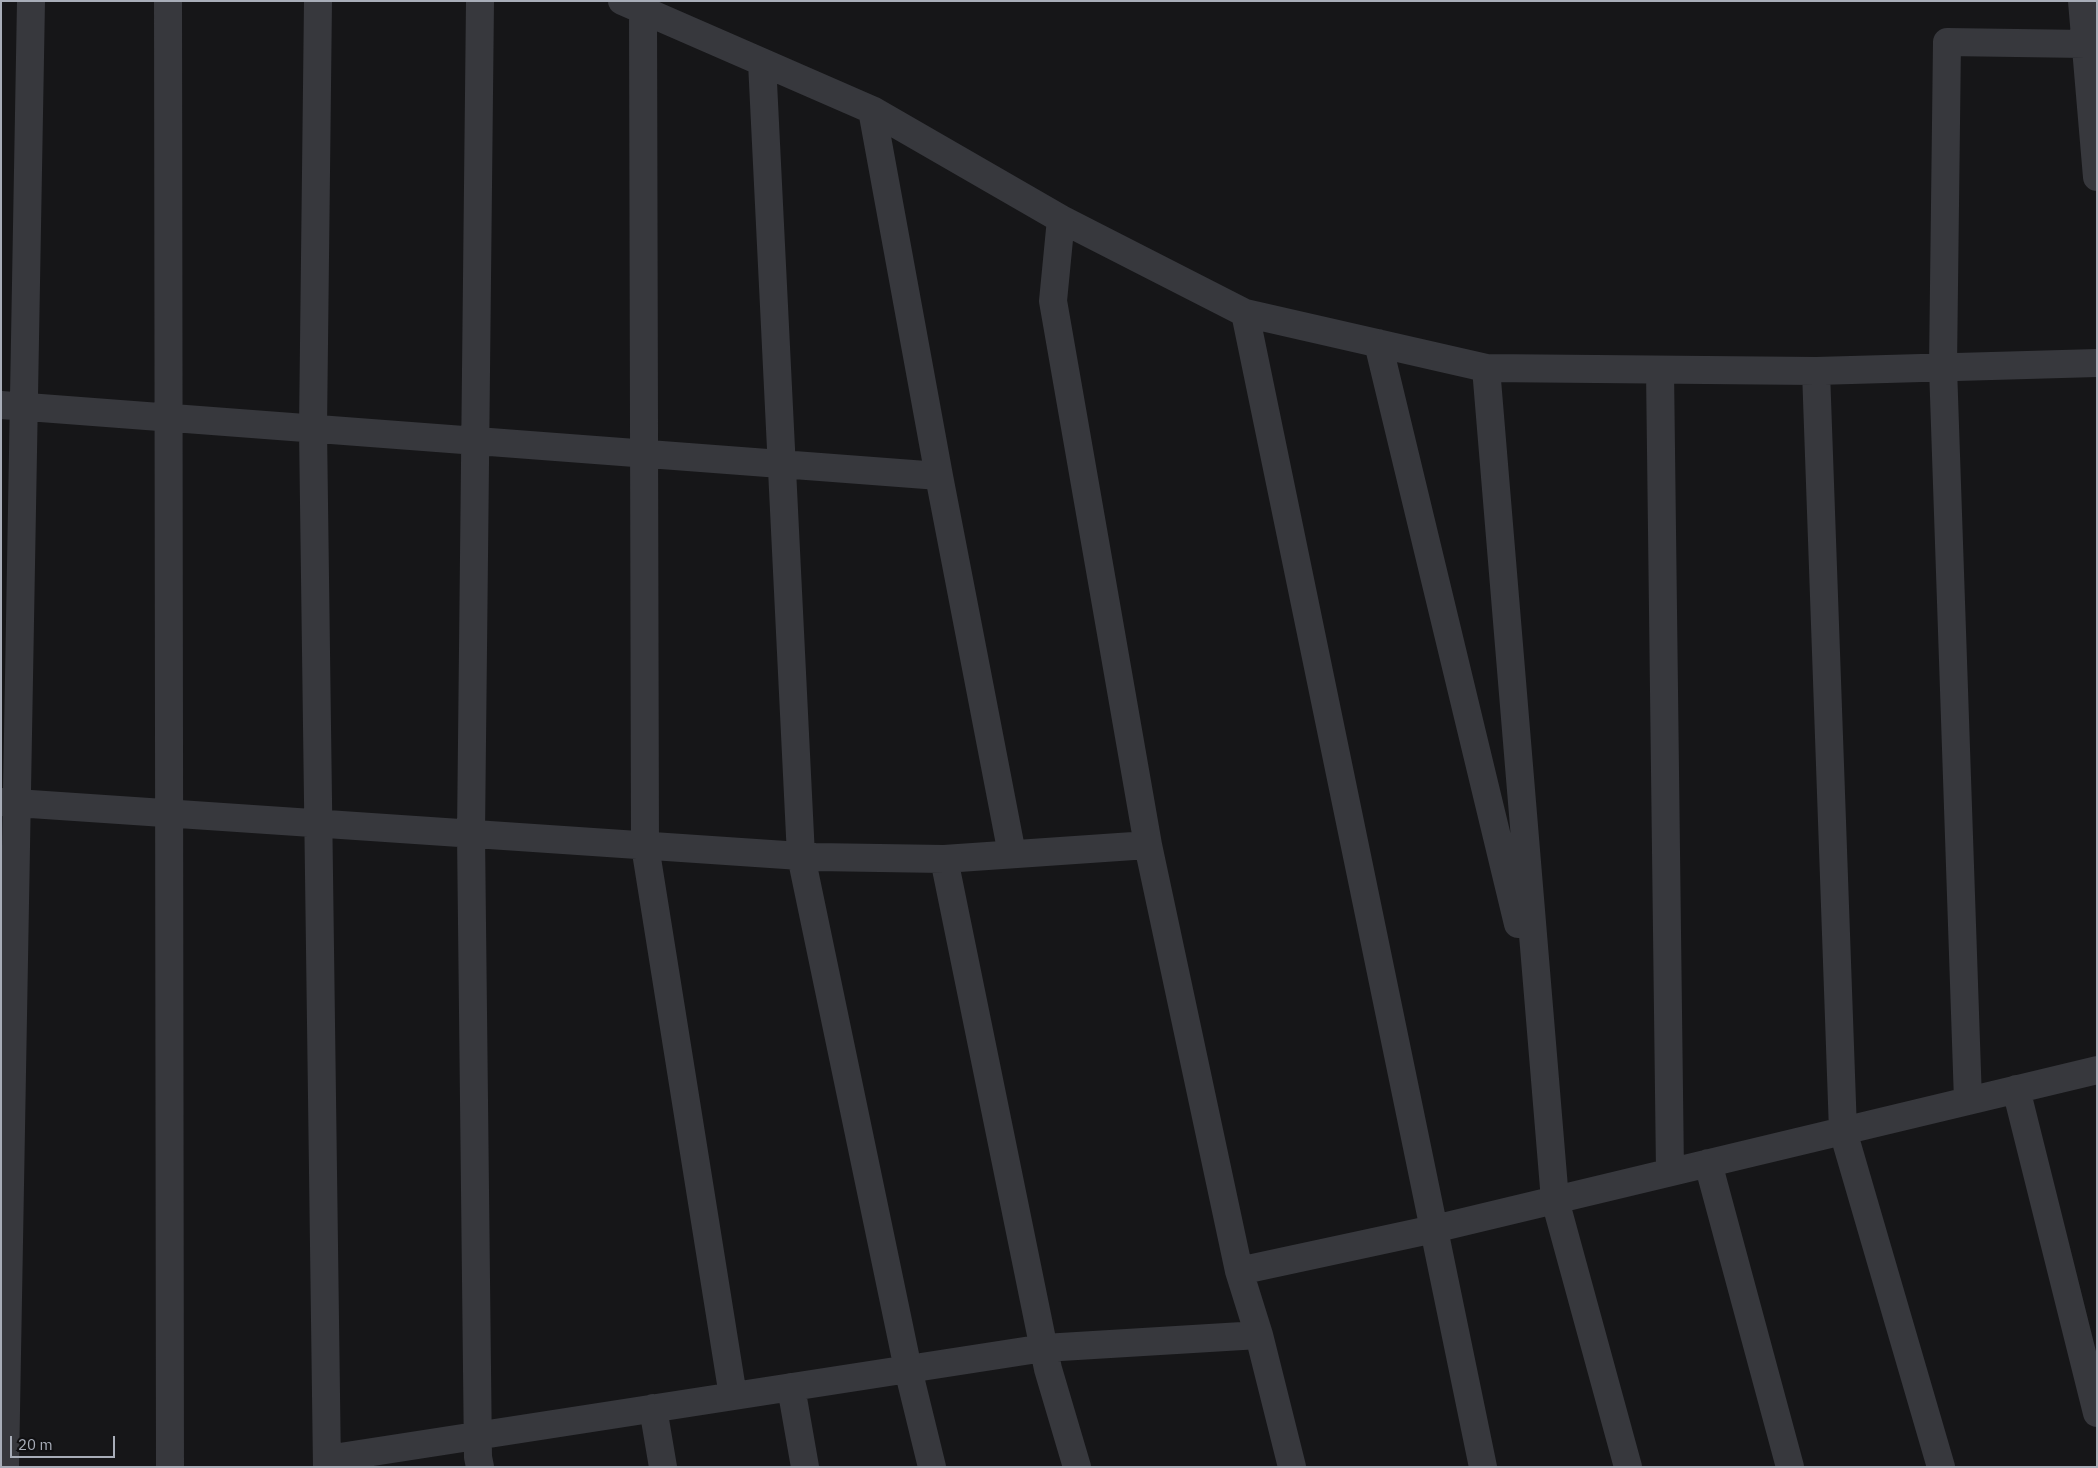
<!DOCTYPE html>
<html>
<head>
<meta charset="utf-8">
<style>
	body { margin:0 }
	#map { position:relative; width:2098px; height:1468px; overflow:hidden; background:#161618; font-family:"IBM Plex Sans",sans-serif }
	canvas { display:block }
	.frame { position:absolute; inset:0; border:2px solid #a8adb8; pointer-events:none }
	.scale { position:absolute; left:10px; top:1436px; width:105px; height:22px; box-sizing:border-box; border:2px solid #a8adb8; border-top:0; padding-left:6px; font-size:15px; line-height:18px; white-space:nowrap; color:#a8adb8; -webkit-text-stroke:4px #111113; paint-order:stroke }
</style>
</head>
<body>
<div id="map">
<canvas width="2098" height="1468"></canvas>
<div class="frame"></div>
<div class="scale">20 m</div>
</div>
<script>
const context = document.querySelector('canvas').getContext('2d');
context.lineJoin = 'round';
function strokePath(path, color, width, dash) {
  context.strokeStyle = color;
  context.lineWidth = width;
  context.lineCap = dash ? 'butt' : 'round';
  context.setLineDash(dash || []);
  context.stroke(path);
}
const minor = new Path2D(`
	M168,1L170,1467
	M318,1L313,429L327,1467
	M480,1L471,834L478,1457L480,1467
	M622,1L872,110L1061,219L1245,313L1486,368L1816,371L2097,363
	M2082,1L2097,177
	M643,10L645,846L733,1396
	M762,62L801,856L908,1369L932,1467
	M872,110L939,476L1012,854
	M1061,219L1053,301L1148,845L1239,1271L1259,1335L1292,1467
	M1245,313L1483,1467
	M1378,343L1518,924
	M1486,368L1555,1200L1628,1467
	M1660,370L1670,1172
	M1816,371L1843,1131L1941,1467
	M1,405L939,476
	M1,802L815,857L944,859L1148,845
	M944,859L1048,1369L1077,1467
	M2016,1089L2097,1413
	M1968,1101L1943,367L1947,42L2086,44
	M1708,1163L1790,1467
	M1239,1271L1434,1229L2097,1070
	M791,1387L805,1467
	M653,1408L663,1467
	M327,1459L1044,1348L1259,1335
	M5,1467L31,1`);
strokePath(minor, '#37383d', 28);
</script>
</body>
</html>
